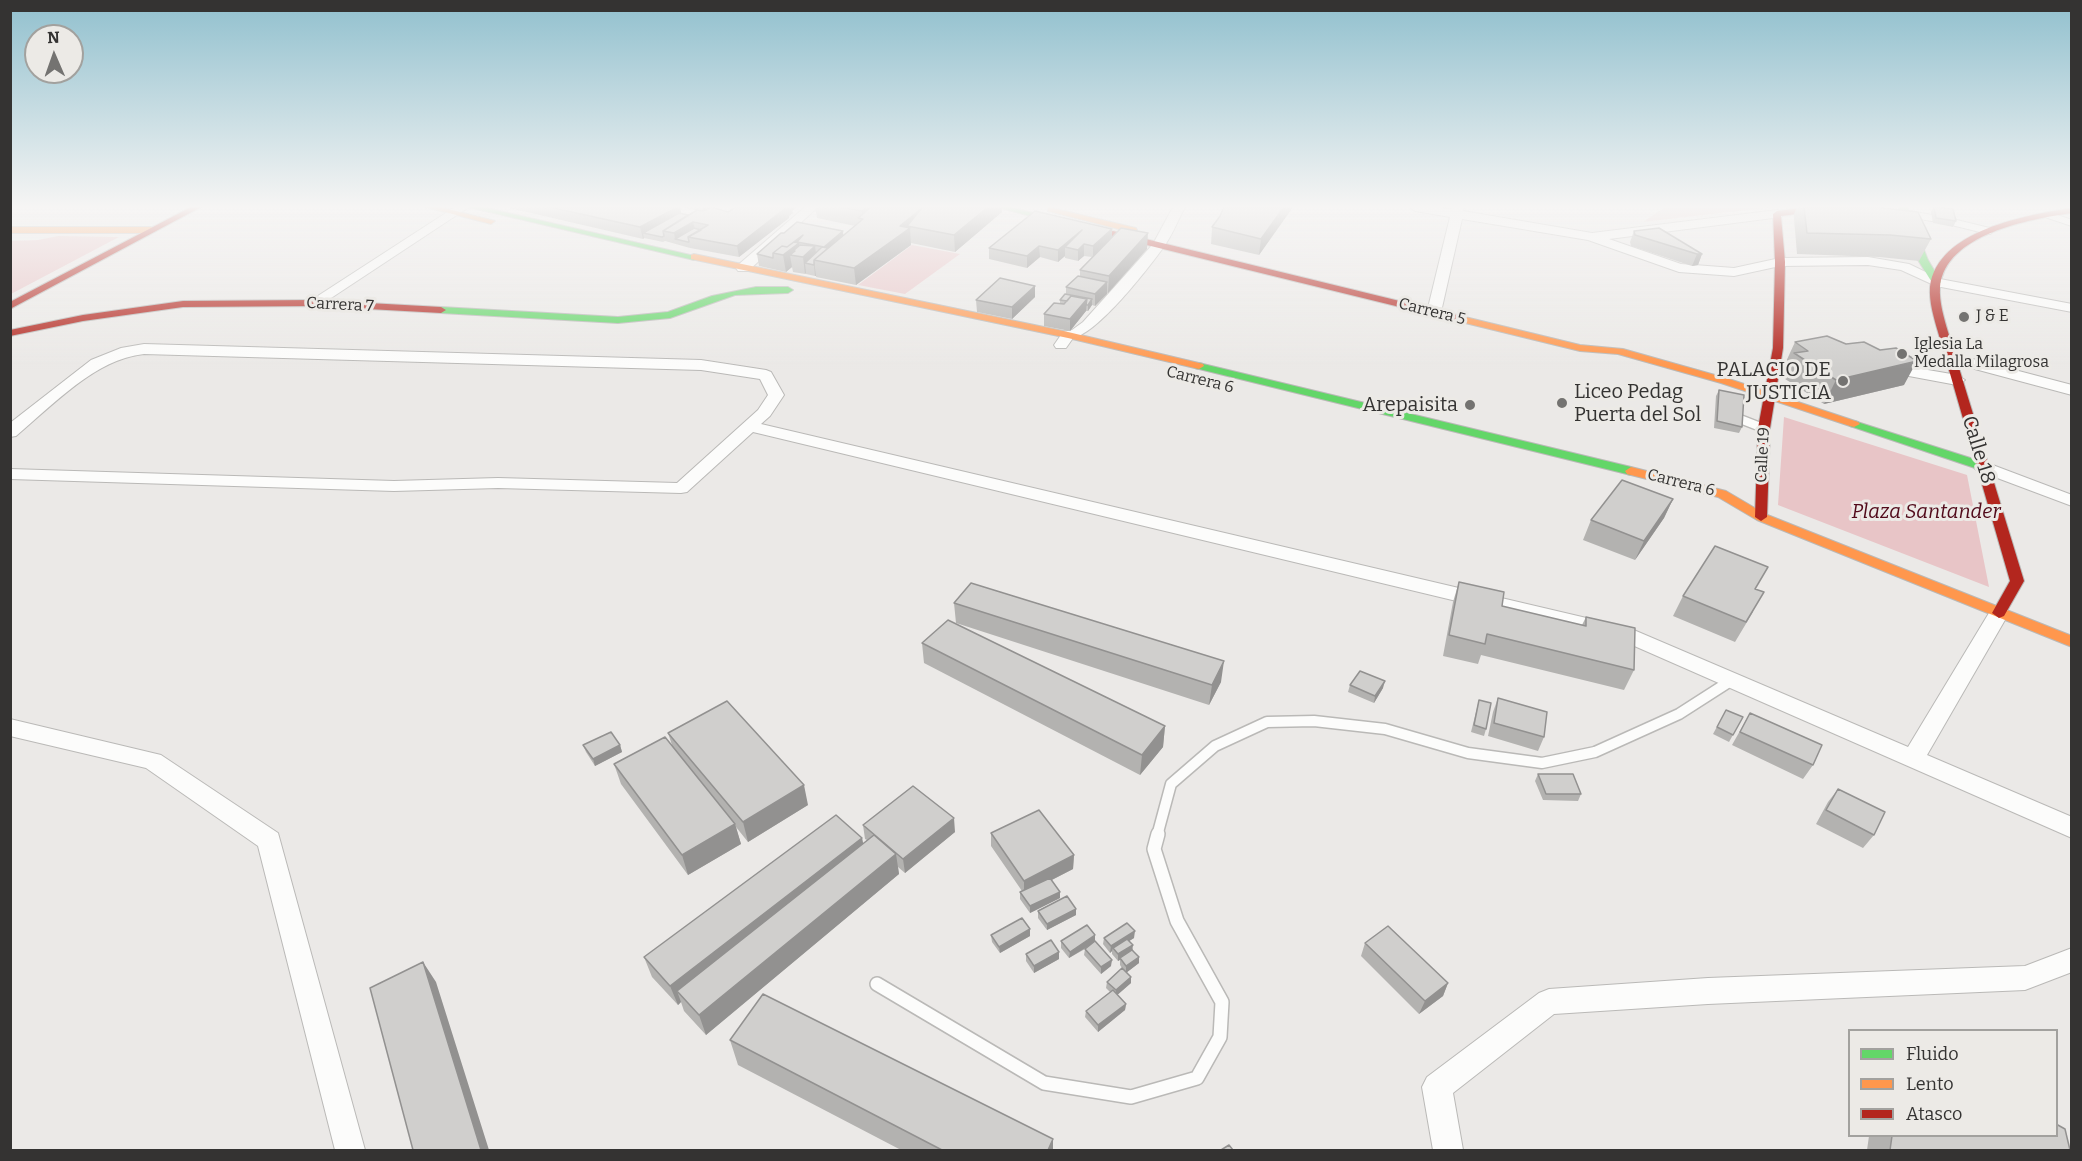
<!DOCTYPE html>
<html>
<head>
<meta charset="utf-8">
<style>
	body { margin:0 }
	#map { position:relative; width:2082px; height:1161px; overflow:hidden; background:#ebe9e7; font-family:Bitter,serif }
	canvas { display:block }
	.frame { position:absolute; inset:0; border:12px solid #343332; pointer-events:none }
	.legend { position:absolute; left:1848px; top:1029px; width:210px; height:108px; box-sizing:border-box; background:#eceae6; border:2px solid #a2a19e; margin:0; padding:8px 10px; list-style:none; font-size:18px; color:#343332 }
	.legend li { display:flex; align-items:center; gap:12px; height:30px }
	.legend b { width:30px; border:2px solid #a2a19e }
	.north { position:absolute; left:24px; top:24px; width:60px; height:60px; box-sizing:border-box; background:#eceae6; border:2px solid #a2a19e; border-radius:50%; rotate:358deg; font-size:16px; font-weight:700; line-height:24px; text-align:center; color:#343332 }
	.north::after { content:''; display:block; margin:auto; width:21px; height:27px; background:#747371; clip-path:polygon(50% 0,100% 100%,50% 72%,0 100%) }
</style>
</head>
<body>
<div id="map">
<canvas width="2082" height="1161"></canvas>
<div class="frame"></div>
<ul class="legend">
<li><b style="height:8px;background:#63d668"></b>Fluido</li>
<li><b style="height:8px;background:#ff974d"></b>Lento</li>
<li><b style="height:8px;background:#b3261e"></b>Atasco</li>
</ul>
<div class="north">N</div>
</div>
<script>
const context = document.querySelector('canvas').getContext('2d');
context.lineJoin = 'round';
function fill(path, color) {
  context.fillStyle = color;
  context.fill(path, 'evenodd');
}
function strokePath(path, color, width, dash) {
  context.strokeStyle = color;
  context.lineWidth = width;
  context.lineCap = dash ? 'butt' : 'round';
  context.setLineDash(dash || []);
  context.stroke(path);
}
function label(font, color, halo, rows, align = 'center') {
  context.font = font + ' Bitter,serif';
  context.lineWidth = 6;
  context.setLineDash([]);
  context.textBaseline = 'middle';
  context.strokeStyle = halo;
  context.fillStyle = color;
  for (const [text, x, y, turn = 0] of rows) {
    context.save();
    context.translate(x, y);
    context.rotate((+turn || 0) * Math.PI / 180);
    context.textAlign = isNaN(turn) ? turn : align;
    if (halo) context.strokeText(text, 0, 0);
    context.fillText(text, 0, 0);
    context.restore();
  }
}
const green = new Path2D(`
	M1665,207H1773L1643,222Z
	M58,236L119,237L11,294V241L38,240Z
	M912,245L960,254L905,294L858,285Z
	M1784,417L1967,475L1989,587L1778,505Z`);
const laneFar3 = new Path2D(`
	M1908,214L1932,218
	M2048,215L2072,223
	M1952,222L1989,231`);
const laneFar2 = new Path2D(`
	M1740,419L1763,428`);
const laneFar1 = new Path2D(`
	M1157,836L1171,784L1215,746L1267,722L1314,721L1385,729L1468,753L1542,763L1595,752L1679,714L1732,680`);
const lane = new Path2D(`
	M877,984L1044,1083L1131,1097L1197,1078L1220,1037L1222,1002L1177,921L1154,849L1158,834`);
const street = new Path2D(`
	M455,207H469L319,306L314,307L307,303Z
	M805,207H818L748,271H738L736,268L738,265Z
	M1173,207H1185C1178,220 1172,236 1163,248C1147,270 1098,333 1073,338L1066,348H1056L1054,345L1063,332L1072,330L1083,322L1153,244Z
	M1409,207H1435L1451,209L1452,207H1464L1463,211L1592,233L1777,210L1781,211L1783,214L1781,217L1609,239L1681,264L1734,268L1780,258L1868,257L1909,264L1940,279L2072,304V312L1936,286L1901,270L1868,265L1780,266L1734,276L1679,272L1588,240L1462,219L1441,312L1434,316L1427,312L1450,217L1415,211Z
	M144,344L701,360L766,370L771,372L784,395L770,416L761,424L1629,628L1908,747L1992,608L1999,606L2006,608L2009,613L1927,755L2072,817V838L1623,641L753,432L687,492L681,493L498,488L394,491L10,479V469L394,481L498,478L677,483L758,410L768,395L760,379L701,370L144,354C95,359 53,405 16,436L10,437V423L91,360L121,348Z
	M1950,353L2072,385V395L1945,361L1942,358L1945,355Z
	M1887,363L1957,375L1965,380L1957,385L1882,371L1879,368L1882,365Z
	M1982,461L2072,495V506L1976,470L1973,466L1976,462Z
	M10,719L161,755L278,833L365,1150H335L258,846L146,768L10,736Z
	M2072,948V972L2025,990L1708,1004L1554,1014L1453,1093L1463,1150H1433L1422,1087L1427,1077L1539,993L1549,989L1708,978L2025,966Z`);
const fast = new Path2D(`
	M468,207H482L699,257L694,260Z
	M997,207H1010L1071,223L1067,226Z
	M1899,207H1907L1928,260L1941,282L1939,284H1933L1918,260Z
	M756,287H788L793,290L788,293L735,295L670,318L618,323L441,313L436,310L441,307L618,317L668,312L712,296Z
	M1199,363L1631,467L1637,471L1631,475L1195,368V364Z
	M1854,421L1986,463L1988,466L1986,469H1978L1850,426L1848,424Z`);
const slow = new Path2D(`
	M426,207H440L495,221L491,224Z
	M1048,207L1136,228L1137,230L1130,232L1048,211Z
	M10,227H151L155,230L151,233H10Z
	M694,254L1068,332L1203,364L1204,366L1199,369L1068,338L691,259V255Z
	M1461,316L1580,345L1623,349L1729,379L1858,422L1860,424L1854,427L1850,426L1721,383L1618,354L1580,351L1457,321L1456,319Z
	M1631,467L1726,491L1765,514L2072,636V647L1757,520L1718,497L1627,474L1625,471Z`);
const jam = new Path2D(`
	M191,207H201L10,309V302Z
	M1810,207H1830L1826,210L1781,216L1785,262L1783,348L1770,428L1767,517L1761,521L1755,517L1758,428L1773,348L1775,262L1773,214L1777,211Z
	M2072,208V213C2030,219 1945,234 1940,287C1939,302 1944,318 1948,332L2024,581L2004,616L1999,618L1992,613L2010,581L1938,332C1934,318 1929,302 1930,287C1937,230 2027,215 2072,208Z
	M1113,231L1461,316L1466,319L1461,322L1110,236V232Z
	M314,300L441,307L446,310L441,313L314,306L183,307L83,321L10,336V330L83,315L183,301Z`);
const wall = new Path2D(`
	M505,207H680L681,213L688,215L696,210L681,207H712L708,209L728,212L792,211L793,213L789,216V218L739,257L690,248L665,241L663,242L644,238L643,239Z
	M815,207H1002V212L955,252L911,243V245L856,285L816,277V276H815L806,274V273L805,274L793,272L792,267L786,272L759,266L757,254L784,233L844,235L855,226L817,218Z
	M1293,207L1259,255L1211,244L1212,227L1220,216Z
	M1797,207H1874L1931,239L1919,261L1879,257L1797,254L1794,219V214Z
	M1934,207L1956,221L1953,227L1933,223L1931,212Z
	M1112,229V237L1147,249L1108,293H1107L1095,306L1092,305L1088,311H1086L1070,331L1044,326V314L1060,304V300L1066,295V287L1080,276V270L1092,257L1084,256L1078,261L1065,258V256L1058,262L1040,257L1027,268L989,259V248Z
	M1634,231L1702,254L1698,265L1692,266L1631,246L1630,242Z
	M1035,286V297L1012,319L977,312L976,300Z
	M1795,342L1846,344L1880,350L1904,385L1824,404L1782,377L1787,368L1784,366Z
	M1719,390L1742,427L1739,433L1714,428L1716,396Z
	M1673,499L1664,518L1635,560L1583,540L1591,520Z
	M1459,582L1502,606L1582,625L1586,617L1634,670L1624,690L1481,655L1478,664L1443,656L1453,602Z
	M1756,589L1753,612L1735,642L1673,616L1683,596Z
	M954,603L1221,682L1209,705L956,623Z
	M922,643L1165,726L1163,747L1140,775L924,663Z
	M1350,685L1383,688L1374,703L1348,692Z
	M1498,698L1544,737L1538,751L1488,736L1493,712Z
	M1479,700L1486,729L1484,736L1471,732Z
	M1726,710L1743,717L1729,742L1713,734Z
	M1750,713L1813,765L1803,779L1732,745Z
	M668,733L808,805L748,842L736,827L741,844L688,875L621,784L614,764L672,745Z
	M583,745H620L622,752L595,766L586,752Z
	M1538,774L1581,794L1578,801L1543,800L1535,781Z
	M1838,789L1874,835L1863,848L1816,824L1828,802Z
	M863,825L955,832L905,873L898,867L899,874L706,1035L684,1011L681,1002L678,1005L652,977L644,957L862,838L863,844L867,840L865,839Z
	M991,833L1074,855L1073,869L1052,880L1060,898L1030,913L1020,899V892L1022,891L991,846Z
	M1038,911L1076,915L1047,930L1038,918Z
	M1030,929V936L1000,953L992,942L991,935Z
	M1104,938H1134L1129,941L1139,963L1127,972L1131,983L1117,995L1126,1004L1125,1010L1098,1032L1085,1017L1086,1011L1110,992L1106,988L1107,982L1122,968L1120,965V960L1118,961L1112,954V951L1110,953L1103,944Z
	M1061,941H1095L1111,966L1101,974L1084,955L1085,949L1069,958L1061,948Z
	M1365,943L1448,983L1443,996L1419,1014L1361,956Z
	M1059,952V959L1034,973L1026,961V954Z
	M730,1040L1053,1139V1150H901L738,1065Z
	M1869,1136H2056L2070,1150H1867Z`);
const shadedWall = new Path2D(`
	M678,207H680L682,216L643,233L644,238L643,239L640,227Z
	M702,207H712L703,212Z
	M787,207H798L792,211L793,213L789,216V218L739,257L737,246Z
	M867,207H887L863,219L862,211Z
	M988,207H1002V212L955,252L954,235Z
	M1284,207H1293L1259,255L1261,239Z
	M922,208L907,226V230L910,228L911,245L856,285L854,268L900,226Z
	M693,222L696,233L675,239L676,245L674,233Z
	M1112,229V240L1093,258V246Z
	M1082,230L1065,247V256L1058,262V250Z
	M843,231L844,242L833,252L824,247Z
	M1148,233L1147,249L1108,293L1109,276Z
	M803,235L797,242L799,243L801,257L795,251H793L794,256L790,255L792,267L786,272L783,255L779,254Z
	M1084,244V256L1078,261V250Z
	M815,246L817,260H814L816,276H815L814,265L805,263L806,273L805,274L803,257Z
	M1039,246L1040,257L1027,268V256Z
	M1697,254H1702L1698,265L1692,266Z
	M1107,282V294L1095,306V294Z
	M1035,286V297L1012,319V307Z
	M1087,299L1086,311L1070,331V319Z
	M1092,299V305L1088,311V305Z
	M1917,361L1904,385L1824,404L1836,380Z
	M1673,499L1664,518L1635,560L1644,541Z
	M1224,661L1221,682L1209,705L1212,685Z
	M1385,681L1383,688L1374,703L1375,696Z
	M1165,726L1163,747L1140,775L1142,755Z
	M620,745L622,752L595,766L593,759Z
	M804,785L808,805L748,842L743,822Z
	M954,818L955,832L905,873L903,859Z
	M735,824L741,844L688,875L682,855Z
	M862,838L866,858L677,991L681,1002L678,1005L670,986Z
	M896,854L899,874L706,1035L699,1015Z
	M1074,855L1073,869L1024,894V881Z
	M1060,892V898L1030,913V906Z
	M1076,909V915L1047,930V924Z
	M1030,929V936L1000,953L999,947Z
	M1135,931L1134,938L1115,950L1113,948L1112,951L1110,953L1111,946Z
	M1095,935V942L1069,958L1070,952Z
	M1133,945L1132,952L1118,961V954Z
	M1059,952V959L1034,973V966Z
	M1139,957V963L1126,973V966Z
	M1112,960L1111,966L1101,974V967Z
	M423,962L436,982L489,1150H481Z
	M1131,977V983L1115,997L1116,990Z
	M1448,983L1443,996L1419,1014L1425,1001Z
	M1126,1004L1125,1010L1098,1032V1025Z
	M1053,1139V1150H1048Z`);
const building = new Path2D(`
	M549,207H678L640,227Z
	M711,207L728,212L736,207H787L737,246L688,237L708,225L693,222L674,233L663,231L697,210L703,211Z
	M839,207H867L862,211Z
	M871,207H988L954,235L907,226L922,208L900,226L910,228L854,268L814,260L863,219L858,218Z
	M1224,207H1284L1261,239L1212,227L1220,216Z
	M1804,207H1874L1918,212L1931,239L1890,235L1807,233Z
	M1934,207L1953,209L1956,221L1936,218Z
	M1035,211L1112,229L1093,246L1084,244L1078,250L1065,247L1082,230L1058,250L1039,246L1027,256L989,248Z
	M679,213L688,215L663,231L664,236L662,237L643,233Z
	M797,222L843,231L824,247L797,242L803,235L787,247L782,246L773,253V258L757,254L781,233H784Z
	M694,228L701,230L688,237L689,242H688L675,239Z
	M1121,228L1148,233L1109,276L1080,270Z
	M1659,228L1702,254H1697L1635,235L1634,231Z
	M794,242L799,243L783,255L773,253L782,246L787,247Z
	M800,245L815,246L803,257L790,255L795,251H793Z
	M822,247L828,248L814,260V265L805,263Z
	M1078,276L1107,282L1095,294L1066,287Z
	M1000,278L1035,286L1012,307L976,300Z
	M1065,294L1092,299L1088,305H1086L1087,299L1071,296L1067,301L1060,300Z
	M1071,296L1087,299L1070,319L1044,314L1054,303L1064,304Z
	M1827,336L1846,344L1864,342L1880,350L1896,348L1917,361L1836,380L1794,353L1808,351L1795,342Z
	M1719,390L1744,395L1742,427L1717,421Z
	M1622,480L1673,499L1644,541L1591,520Z
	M1715,546L1768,567L1755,589L1764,592L1746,622L1683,596Z
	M1459,582L1504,592L1502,606L1586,626V617L1635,628L1634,670L1487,634L1485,644L1449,635Z
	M971,583L1224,661L1212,685L954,603Z
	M948,620L1165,726L1142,755L922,643Z
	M1360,671L1385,681L1375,696L1350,685Z
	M1498,698L1547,712L1544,737L1494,723Z
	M1479,700L1491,703L1486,729L1474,725Z
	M727,701L804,785L743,822L668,733Z
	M1726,710L1743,717L1733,735L1717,727Z
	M1750,713L1822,745L1813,765L1740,732Z
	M611,732L620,745L593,759L583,745Z
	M665,737L735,824L682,855L614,764Z
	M1538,774H1573L1581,794H1546Z
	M913,786L954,818L903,859L863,825Z
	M1838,789L1885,812L1874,835L1826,810Z
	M1039,810L1074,855L1024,881L991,833Z
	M836,815L862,838L670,986L644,957Z
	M874,835L896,854L699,1015L677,991Z
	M1050,878L1060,892L1030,906L1020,892Z
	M1067,896L1076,909L1047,924L1038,911Z
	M1022,918L1030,929L999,947L991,935Z
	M1127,923L1135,931L1111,946L1104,938Z
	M1087,925L1095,935L1070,952L1061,941Z
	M1388,926L1448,983L1425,1001L1365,943Z
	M1127,939L1133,945L1118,954L1113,948Z
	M1051,940L1059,952L1034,966L1026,954Z
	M1095,941L1112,960L1101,967L1085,949Z
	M1132,950L1139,957L1126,966L1120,958Z
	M423,962L481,1150H413L370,988Z
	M1122,968L1131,977L1116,990L1107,982Z
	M1113,990L1126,1004L1098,1025L1086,1011Z
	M763,994L1053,1139L1048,1150H942L730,1040Z
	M2056,1124L2065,1129L2070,1150H1890L1892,1136H2056Z
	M1229,1145L1233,1150H1221Z`);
const markers = [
	[1964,317,6,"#747371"],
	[1902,354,6,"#747371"],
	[1843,381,6,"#747371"],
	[1562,403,6,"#747371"],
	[1470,405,6,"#747371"]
];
const farStreetnames = [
	["Carrera 7",340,305,3],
	["Carrera 5",1432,312,14],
	["Carrera 6",1200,380,14],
	["Calle 19",1763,455,-87],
	["Carrera 6",1681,483,14]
];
const farPoinames = [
	["J & E",1976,317],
	["Iglesia La",1914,345],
	["Medalla Milagrosa",1914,363]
];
const poiNames = [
	["PALACIO DE",1831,370],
	["JUSTICIA",1831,393],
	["Liceo Pedag",1574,392,"left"],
	["Puerta del Sol",1574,415,"left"],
	["Arepaisita",1458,405]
];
const streetNames = [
	["Calle 18",1978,450,73]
];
const parkNames = [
	["Plaza Santander",1926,512]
];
fill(green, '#e8c5c7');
strokePath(laneFar3, '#bab9b7', 8);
strokePath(laneFar2, '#bab9b7', 11);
strokePath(laneFar1, '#bab9b7', 13);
strokePath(lane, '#bab9b7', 16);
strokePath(street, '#bab9b7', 2);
strokePath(fast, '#bab9b7', 2);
strokePath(slow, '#bab9b7', 2);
strokePath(jam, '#bab9b7', 2);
strokePath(laneFar3, '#fcfcfb', 6);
strokePath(laneFar2, '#fcfcfb', 8);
strokePath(laneFar1, '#fcfcfb', 10);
strokePath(lane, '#fcfcfb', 13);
fill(street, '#fcfcfb');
fill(fast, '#63d668');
fill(slow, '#ff974d');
fill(jam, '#b3261e');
fill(wall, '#b3b2b0');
fill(shadedWall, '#929190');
fill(building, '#d0cfcd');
strokePath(building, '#929190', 1.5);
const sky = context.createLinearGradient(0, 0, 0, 369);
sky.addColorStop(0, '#91c0ce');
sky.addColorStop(0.56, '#f6f5f4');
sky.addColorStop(1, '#f6f5f400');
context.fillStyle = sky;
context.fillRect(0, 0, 2082, 369);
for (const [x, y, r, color] of markers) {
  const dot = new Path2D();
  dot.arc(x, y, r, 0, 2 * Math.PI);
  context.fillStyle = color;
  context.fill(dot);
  strokePath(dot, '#eceae6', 2);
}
label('16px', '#343332', '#eceae6', farStreetnames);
label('16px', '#343332', '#eceae6', farPoinames, 'left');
label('20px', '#343332', '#eceae6', poiNames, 'right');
label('20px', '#343332', '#eceae6', streetNames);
label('italic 20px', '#510a1a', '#eceae6', parkNames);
</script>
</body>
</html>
